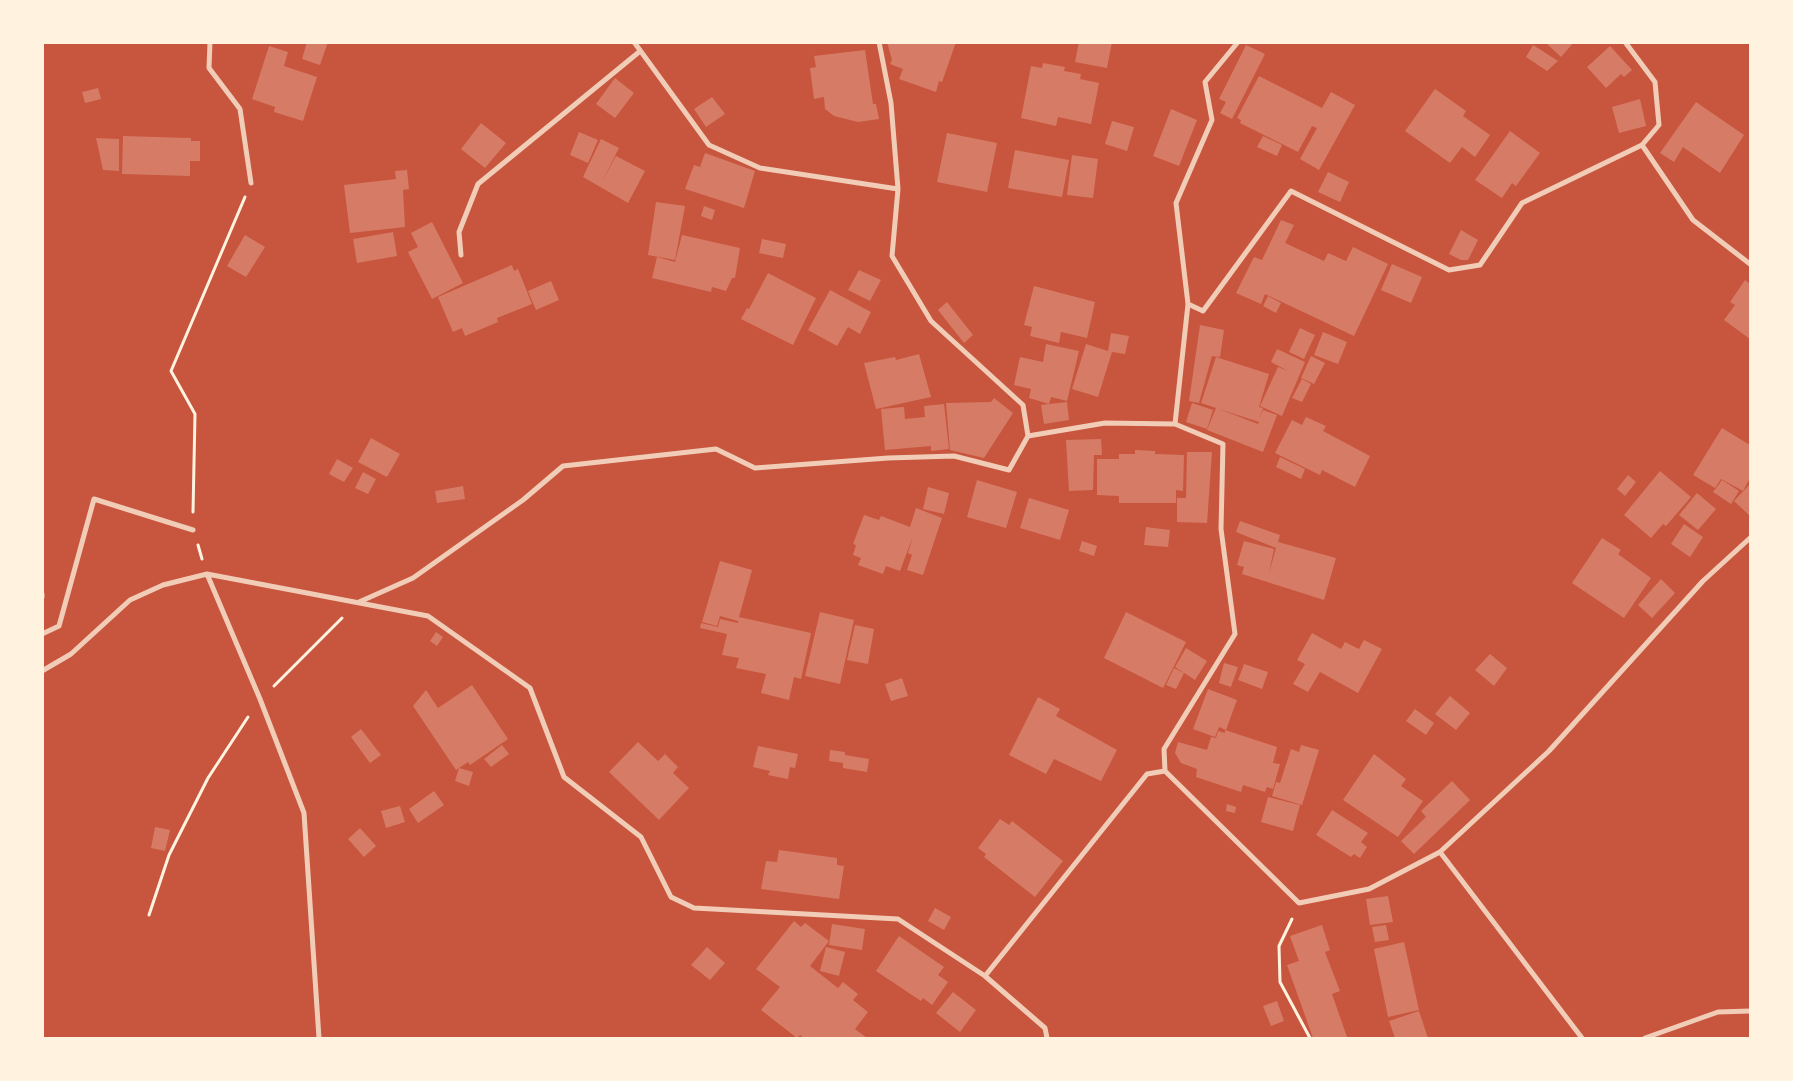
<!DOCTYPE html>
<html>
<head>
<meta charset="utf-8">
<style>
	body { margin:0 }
	#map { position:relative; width:1793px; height:1081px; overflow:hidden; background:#c8553d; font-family:"Titillium Web",sans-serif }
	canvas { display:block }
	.frame { position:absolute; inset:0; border:44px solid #fff3e0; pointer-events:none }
</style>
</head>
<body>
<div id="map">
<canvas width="1793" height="1081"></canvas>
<div class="frame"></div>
</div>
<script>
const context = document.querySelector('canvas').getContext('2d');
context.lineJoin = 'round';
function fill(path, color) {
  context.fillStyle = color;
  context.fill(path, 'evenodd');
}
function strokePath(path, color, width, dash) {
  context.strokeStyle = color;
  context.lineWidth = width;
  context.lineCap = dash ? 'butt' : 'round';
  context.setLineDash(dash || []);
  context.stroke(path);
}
const building = new Path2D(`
	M307,42H328L320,65L302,59Z
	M887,42H956L942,82L939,81L936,92L899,79L903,69L890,64L892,60Z
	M1079,42H1112L1107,68L1075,62Z
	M1545,42H1574L1561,57Z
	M1246,45L1265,54L1232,119L1220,113L1226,102L1219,99Z
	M1533,45L1558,61L1547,71L1526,57Z
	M269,46L288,52L284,66L317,77L303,121L274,112L275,107L252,99Z
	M1610,46L1632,70L1624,77L1621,74L1606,88L1587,67Z
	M865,50L873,104H876L879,119L858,122L834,116L825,109L824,97L814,99L810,68L816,67L814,56Z
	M1043,63L1065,67L1064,71L1081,74L1080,79L1099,83L1091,124L1058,117L1056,126L1021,118L1031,66L1042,68Z
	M1259,76L1322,108L1331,92L1355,105L1319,170L1300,159L1317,128L1312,126L1298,152L1240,123L1241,120L1237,118Z
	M615,78L634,93L615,118L596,104Z
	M98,88L101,99L85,103L82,92Z
	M1435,89L1466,111L1463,116L1490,135L1475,157L1462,147L1450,163L1405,131Z
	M712,97L725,114L706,127L694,109Z
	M1640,99L1646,126L1619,133L1612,107Z
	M1696,102L1744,135L1720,173L1683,147L1674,162L1660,153Z
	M1171,109L1197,120L1179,166L1153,156Z
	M1112,121L1134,127L1127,151L1105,144Z
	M481,123L506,143L485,168L461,149Z
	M1510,131L1540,153L1516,186L1512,183L1502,198L1475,180Z
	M579,132L598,140L588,163L570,155Z
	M947,133L997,143L987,192L937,182Z
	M123,136L191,138V141H200V161H190V176L122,174Z
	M1263,136L1282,145L1277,156L1257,147Z
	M96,138L119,139V171L103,170Z
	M601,139L619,148L602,182L616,156L645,171L628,203L583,177Z
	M1015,150L1069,160L1062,197L1008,188Z
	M705,153L755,171L744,208L685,189L694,165L700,167Z
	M1072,155L1098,159L1093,198L1067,195Z
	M407,170L409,189L403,190L405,227L350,233L344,185L396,179L395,171Z
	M1328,172L1349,182L1340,202L1318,192Z
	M656,202L685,206L675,260L648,255Z
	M704,206L715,210L712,220L701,216Z
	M1281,220L1294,225L1285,243L1324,261L1328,253L1346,261L1353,247L1388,264L1354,336L1265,294L1261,304L1236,293L1254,257L1262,260Z
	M432,222L463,283L432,299L408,252L418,247L411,233Z
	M1461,230L1478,240L1468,260H1461L1449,254Z
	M393,232L397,256L357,263L353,239Z
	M245,235L265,247L246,277L227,266Z
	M682,235L740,248L735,278H732L726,291L712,287L711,292L652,278L657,257L675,262Z
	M762,239L786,244L783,258L759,253Z
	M1392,264L1422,277L1411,303L1381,290Z
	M512,265L514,271L518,269L532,304L497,318L498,322L465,336L462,328L453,332L438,297Z
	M859,270L881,280L870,301L848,290Z
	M768,273L816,298L793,345L741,319L747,308L749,309Z
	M1745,280L1750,284V339L1724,320L1735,305L1730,302Z
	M551,281L559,300L536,310L528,291Z
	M1034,286L1095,302L1087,338L1061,332L1059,343L1030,336L1032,327L1024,325Z
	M830,290L871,312L860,334L848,327L837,346L808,330Z
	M1268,296L1281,303L1276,313L1263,306Z
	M947,302L973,335L964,343L938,310Z
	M1200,325L1224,330L1220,357L1212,356L1199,403L1189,401Z
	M1300,328L1315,335L1304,359L1289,352Z
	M1323,332L1347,342L1338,364L1314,355Z
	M1111,333L1129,336L1125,354L1112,352L1098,397L1072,389L1086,344L1108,351Z
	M1046,344L1079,351L1067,401L1051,397L1049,404L1029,398L1031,389L1014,385L1020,357L1043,362Z
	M1277,349L1305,362L1282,416L1260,406L1278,367L1288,371L1271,362Z
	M919,354L931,397L876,409L864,363L895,357L896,360Z
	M1311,356L1325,363L1314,384L1301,378Z
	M1216,357L1269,374L1259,407L1263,408L1259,419L1263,410L1277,415L1263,452L1207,430L1216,408L1201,403ZM1219,409L1259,422L1258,424Z
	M1302,379L1311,384L1302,402L1292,398Z
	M994,398L1013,413L984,458L950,450L946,403L991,402Z
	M1067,402L1069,420L1044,424L1041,405Z
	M1192,403L1213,410L1207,429L1186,422Z
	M944,404L949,449L931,451V446L885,450L881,409L904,407L905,419L925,417L924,406Z
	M1306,417L1326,426L1323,431L1370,456L1355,487L1322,470L1320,475L1275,453L1292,420L1302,425Z
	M1722,428L1750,445V478L1743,491L1721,479L1715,488L1693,475Z
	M371,438L400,454L387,477L358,462Z
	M1101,439L1102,455H1094L1093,490L1069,491L1066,440Z
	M1135,450L1155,451V454L1184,455L1183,491L1176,490V503H1119V496L1097,495V459H1119V454H1135Z
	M1187,452H1212L1207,523L1177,522V498H1186Z
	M1280,457L1305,469L1301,479L1276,467Z
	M337,459L353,468L344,482L329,474Z
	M1660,471L1691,497L1666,526L1663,524L1651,538L1624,515Z
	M363,472L376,479L368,494L355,488Z
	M1628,475L1636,482L1625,496L1617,489Z
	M977,480L1017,492L1006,528L967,517Z
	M1722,480L1739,491L1731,504L1713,492Z
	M1750,484V516L1734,501Z
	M463,486L465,499L437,503L435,491Z
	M928,487L949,493L944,514L923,509Z
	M1697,493L1716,509L1698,530L1679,515Z
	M1029,498L1069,510L1060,540L1020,528Z
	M916,508L942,518L923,575L907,570L912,555L908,553L913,536L900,571L886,566L883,574L858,565L861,558L853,555L856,545L853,544L864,515L879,520L881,516L910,527Z
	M1240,521L1280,535L1278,542L1336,558L1324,600L1242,574L1244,567L1237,565L1244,541L1274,549L1269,573L1276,548L1236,532Z
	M1684,524L1703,537L1690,557L1671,544Z
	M1146,527L1170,530L1168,547L1144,545Z
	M1602,538L1621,550L1618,554L1651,578L1624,618L1572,583Z
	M1082,541L1097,546L1094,556L1079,551Z
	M720,561L752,570L739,617L811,633L801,679L794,677L789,700L761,693L766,674L736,668L739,658L722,655L727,634L700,628L701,623L722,628L718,627L720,619L738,623V621L720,616L717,626L702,622Z
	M1661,579L1675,593L1652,618L1638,605Z
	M820,612L854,620L840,684L805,676Z
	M1126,612L1186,642L1163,688L1104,658Z
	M855,625L874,629L868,664L847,660Z
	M436,632L443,637L437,646L430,641Z
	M1312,633L1341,649L1345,642L1359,649L1364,640L1382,649L1358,693L1320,672L1308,692L1293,684L1305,664L1297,660Z
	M1186,648L1207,661L1195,680L1175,667Z
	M1490,654L1507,668L1494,686L1475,670Z
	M1224,663L1238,667L1231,687L1219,683Z
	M1244,664L1268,672L1262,689L1238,680Z
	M1174,668L1184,673L1176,689L1166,685Z
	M902,678L908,696L891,701L885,684Z
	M472,685L508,739L470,765L468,762L456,770L413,706L426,690L438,708Z
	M1208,689L1237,700L1226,730L1219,727L1215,737L1193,729Z
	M1450,696L1470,713L1456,730L1435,714Z
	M1038,697L1060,709L1056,716L1117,750L1101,781L1054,759L1046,774L1009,755Z
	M1415,709L1434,723L1426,735L1406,721Z
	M361,729L381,755L370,763L351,737Z
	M1225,730L1277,747L1273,763L1280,764L1273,789L1267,787L1265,792L1243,785L1241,792L1196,777L1197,769L1181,763L1175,753L1178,742L1207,750L1211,737L1216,738L1218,731L1225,733Z
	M638,742L658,761L665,754L678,767L673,773L689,788L659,820L609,772Z
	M502,745L509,754L491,767L484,759Z
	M1301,745L1319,750L1302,805L1272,796L1276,782L1280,783L1291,749L1299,752Z
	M758,746L798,754L795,768L790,767L788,779L768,775L770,771L753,767Z
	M830,750L845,752V755L869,759L867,772L843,768V763L829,761Z
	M1374,754L1406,779L1401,786L1423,801L1398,837L1343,800Z
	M459,768L473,772L469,786L455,781Z
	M1452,781L1470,800L1414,854L1401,841L1426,817L1421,811Z
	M434,791L444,805L418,823L409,809Z
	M1268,797L1300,805L1293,831L1261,822Z
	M1227,804L1236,807L1235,813L1226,811Z
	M400,806L405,822L386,828L381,811Z
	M1332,810L1368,833L1361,842L1367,847L1360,858L1354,854L1351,857L1316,835Z
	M1000,819L1009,825L1012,821L1063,861L1035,897L984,857L986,854L978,848Z
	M155,827L170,830L165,851L151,848Z
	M360,828L376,846L364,857L348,839Z
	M779,850L837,858V865L844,866L839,899L761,889L766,861L777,862Z
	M1388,896L1393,922L1370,925L1366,899Z
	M935,908L951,917L944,930L928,921Z
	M794,921L801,927L805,923L829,941L810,966L838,988L843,982L858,994L853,1000L868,1012L855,1029L867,1038H804L800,1035L797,1038L761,1010L780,987L756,969Z
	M832,924L865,929L862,950L829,945Z
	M1322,925L1330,950L1325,952L1340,991L1332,994L1347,1037L1342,1038H1313L1287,965L1299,961L1290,936Z
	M1386,925L1389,940L1375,942L1372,927Z
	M899,936L944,967L938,975L948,982L932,1005L923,998L921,1001L876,971Z
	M1404,942L1419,1010L1388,1017L1374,949Z
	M707,947L725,963L710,980L691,965Z
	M826,947L845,952L839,976L820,971Z
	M953,992L976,1010L960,1032L936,1013Z
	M1277,1001L1284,1021L1271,1026L1263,1006Z
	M1419,1011L1428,1038H1395L1389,1021Z`);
const path = new Path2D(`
	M193,512L195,414L171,371L245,197
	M198,545L202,559
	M274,686L342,618
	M149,915L169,855L208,778L248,717
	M1292,919L1279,946L1280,982L1310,1038`);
const minor = new Path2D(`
	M210,42L209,68L240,109L251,183
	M634,42L709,145L760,168L898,189
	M879,42L891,103L898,189L892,256L931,321L1023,405L1028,436
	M1625,42L1655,82L1659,125L1642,145
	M461,255L459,232L478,184L639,52
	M1188,304L1203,311L1291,191L1449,270L1480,265L1522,203L1642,145L1693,220L1750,264
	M207,574L260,699L304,813L319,1038
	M42,594V597
	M359,602L413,578L523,500L563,466L716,449L755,468L888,458L954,456L1009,470L1028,436L1105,423L1175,424
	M42,634L59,626L94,499L193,530
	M42,671L71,654L130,600L163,585L207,574L428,616L530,688L564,777L641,837L671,897L694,908L898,919L985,976L1147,774L1165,771L1299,903L1369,889L1440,852L1549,751L1703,581L1750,538
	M1165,771L1164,749L1235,634L1221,529L1223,444L1175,424L1188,304L1176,203L1212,120L1205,82L1238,42
	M1440,852L1582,1038
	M985,976L1045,1028L1047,1038
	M1645,1038L1718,1012L1750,1011`);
fill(building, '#d67c66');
strokePath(path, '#fff3e0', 3);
strokePath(minor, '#f1ccb7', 5);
</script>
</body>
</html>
